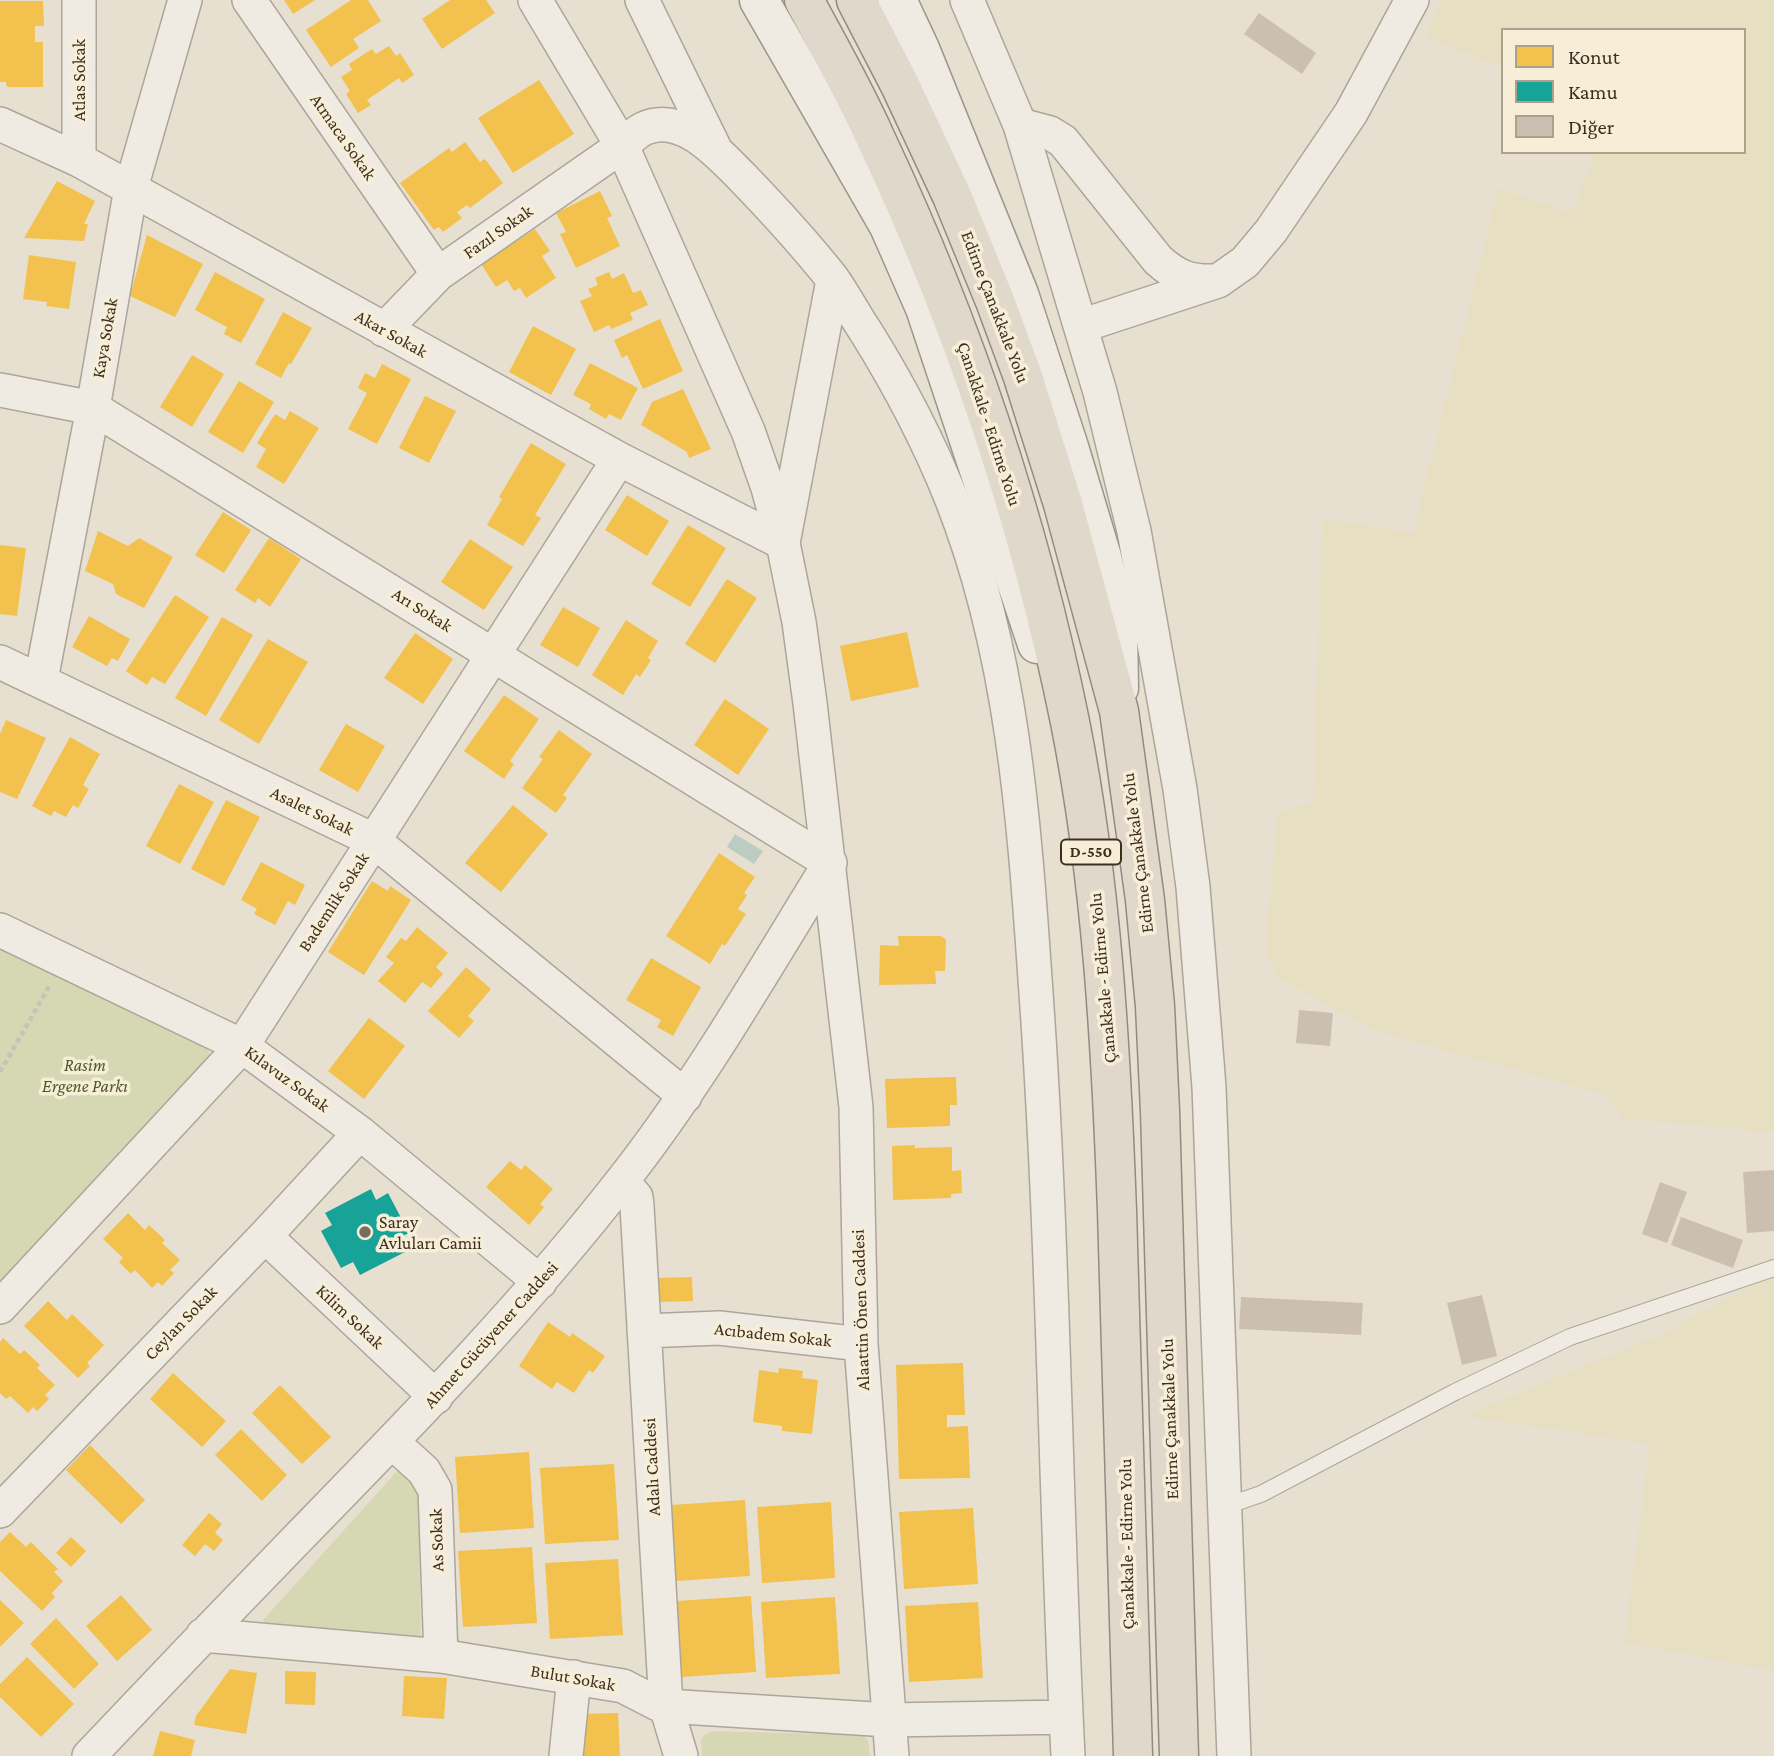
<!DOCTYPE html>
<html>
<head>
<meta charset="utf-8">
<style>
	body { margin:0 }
	#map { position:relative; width:1774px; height:1756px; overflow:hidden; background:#e7e0d1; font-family:"Crimson Pro",serif }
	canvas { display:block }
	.legend { position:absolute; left:1501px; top:28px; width:245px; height:126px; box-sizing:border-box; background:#f7eed8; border:2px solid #ada18e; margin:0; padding:9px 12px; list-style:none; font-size:21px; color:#3d2e20 }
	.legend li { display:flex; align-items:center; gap:14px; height:35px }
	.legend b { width:35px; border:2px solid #ada18e }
</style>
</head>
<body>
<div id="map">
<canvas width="1774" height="1756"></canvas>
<ul class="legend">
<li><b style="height:19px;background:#f2c14e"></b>Konut</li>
<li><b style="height:19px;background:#17a398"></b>Kamu</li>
<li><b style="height:19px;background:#cbbfb2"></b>Diğer</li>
</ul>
</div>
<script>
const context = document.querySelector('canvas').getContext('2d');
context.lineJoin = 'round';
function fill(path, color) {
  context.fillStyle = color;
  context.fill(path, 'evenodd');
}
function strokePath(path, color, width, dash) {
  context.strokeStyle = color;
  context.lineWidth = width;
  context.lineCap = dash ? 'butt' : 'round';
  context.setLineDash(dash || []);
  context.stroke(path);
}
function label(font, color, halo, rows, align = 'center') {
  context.font = font + ' "Crimson Pro",serif';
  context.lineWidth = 7;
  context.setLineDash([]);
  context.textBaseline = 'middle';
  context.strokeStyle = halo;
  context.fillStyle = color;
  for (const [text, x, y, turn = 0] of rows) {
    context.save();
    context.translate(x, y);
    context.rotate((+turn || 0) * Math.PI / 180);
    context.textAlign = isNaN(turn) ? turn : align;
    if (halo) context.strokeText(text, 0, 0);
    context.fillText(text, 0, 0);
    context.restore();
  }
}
const farmland = new Path2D(`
	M1443,0H1774V1133L1622,1118L1606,1095L1375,1031L1275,976L1266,947L1277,813L1313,802L1322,519L1413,533L1499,188L1571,213L1596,152H1744V30H1503V68L1425,37Z
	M1774,1269V1671L1624,1643L1650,1444L1464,1416L1659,1335L1738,1294Z`);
const green = new Path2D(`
	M0,944L207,1038L210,1064L0,1290Z
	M399,1469L416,1487L418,1498L421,1640L270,1630L263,1620Z
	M713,1731L862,1735L868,1740L870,1756H702L701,1740L705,1734Z`);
const water = new Path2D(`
	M735,834L763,851L754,864L727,847Z`);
const homes = new Path2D(`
	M284,0H315L293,14Z
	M351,0H368L381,21L353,39L359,48L331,67L306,30Z
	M450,0H486L495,13L442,49L422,19Z
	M0,1H43L44,26H35V42H43V87H7L6,82H0Z
	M389,46L396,56L400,53L414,75L402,83L399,78L367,100L371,105L358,113L346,94L350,91L341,77L352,70L349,64L372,49L376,54Z
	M539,80L574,134L513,173L478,118Z
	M465,142L480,162L485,159L503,183L470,208L467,205L457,212L462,218L443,232L439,227L434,230L400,183L449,148L452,152Z
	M57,181L95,201L84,224H88L84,241L24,238Z
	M600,191L612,216L607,218L620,246L576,268L560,234L566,232L556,213Z
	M535,229L550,251L542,256L556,278L526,298L520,288L514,291L507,280L496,287L481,264Z
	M147,235L203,264L175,317L130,296Z
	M29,255L76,262L69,309L46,306L47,302L23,299Z
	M215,272L265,299L241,343L224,334L227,327L195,310Z
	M609,272L612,279L624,273L633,293L641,290L648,305L630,313L633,320L611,329L609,325L594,332L580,301L592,296L588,289L598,285L595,278Z
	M283,312L312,328L291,364L289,363L281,378L255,364Z
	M660,319L683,371L643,389L627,355L622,358L614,340Z
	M533,326L576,349L551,395L509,372Z
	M192,355L224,374L192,427L160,407Z
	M590,363L638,388L621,420L609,414L606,419L589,409L591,404L573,395Z
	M382,364L411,379L377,444L348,429L367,393L358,388L365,373L375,378Z
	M239,381L274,402L243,453L208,432Z
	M683,389L711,449L689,458L687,452L641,425L652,402Z
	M425,396L456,411L429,463L399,448Z
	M290,411L319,428L284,484L256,467L266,449L257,443L275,414L285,420Z
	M531,443L566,464L535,515L541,518L523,546L487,525L502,499L499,497Z
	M627,495L669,521L647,556L605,530Z
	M223,512L251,530L224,573L195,555Z
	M688,525L726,548L690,607L651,584Z
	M98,531L128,546L139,538L173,557L144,608L116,594L113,584L85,571Z
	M269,538L301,559L270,607L258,598L255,603L235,590Z
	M470,539L513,567L484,610L441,582Z
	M0,545L26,548L17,616L0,614Z
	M727,579L757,598L715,663L685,644Z
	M175,595L209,617L165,684L152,677L147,685L126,671Z
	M563,607L600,628L578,667L540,645Z
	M89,616L130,639L118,661L112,658L107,666L72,647Z
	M222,617L253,635L206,716L175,698Z
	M626,620L658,641L648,658L651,660L640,677L636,674L623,695L592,675Z
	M907,632L919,687L851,701L840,646Z
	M415,633L453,659L423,704L384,678Z
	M268,639L308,662L259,744L219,720Z
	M504,695L539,719L510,761L514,764L504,779L464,751Z
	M725,699L769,729L738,775L694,745Z
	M6,720L46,738L17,799L0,792V734Z
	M346,724L385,746L358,792L319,770Z
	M559,730L592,754L563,795L567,798L556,813L522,788L543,759L539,757Z
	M70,737L100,754L83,785L89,789L78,808L73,805L66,817L54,811L51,816L32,806Z
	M179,784L214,802L180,864L146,846Z
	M226,800L260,817L224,886L191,869Z
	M513,805L548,834L501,892L465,863Z
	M719,853L755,877L744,893L747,895L738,909L746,914L725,946L722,944L710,964L666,936Z
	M261,862L305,885L295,905L288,901L275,925L254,914L257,909L241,900Z
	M372,881L388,891L390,886L411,900L364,975L328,952Z
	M417,927L448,953L436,967L443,974L431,988L422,982L405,1003L378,981L394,963L386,957L401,938L406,941Z
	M898,936H941L946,940L945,971H935L936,984L879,985L880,945L899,946Z
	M651,958L701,987L673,1036L657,1027L661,1020L626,1000Z
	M466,967L491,989L468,1016L474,1021L459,1038L428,1011Z
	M369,1018L405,1046L364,1099L328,1071Z
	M956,1077L957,1105H950V1126L887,1128L885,1079Z
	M915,1145V1148L952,1147V1171L961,1170L962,1193L951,1194V1198L893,1200L892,1146Z
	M510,1161L521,1170L525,1165L553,1189L540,1204L544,1207L529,1225L486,1187Z
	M128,1213L145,1230L149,1225L165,1240L162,1243L180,1260L170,1270L174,1273L162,1286L158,1282L152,1288L135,1270L131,1274L119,1262L123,1258L103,1239Z
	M692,1277L693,1301L659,1302L658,1278Z
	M48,1301L67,1320L72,1314L104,1345L87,1363L90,1366L78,1378L24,1326Z
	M548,1322L570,1337L572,1333L605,1356L593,1373L589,1370L574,1393L557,1382L552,1389L519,1366Z
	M3,1338L20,1354L24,1350L40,1365L37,1368L55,1385L45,1395L49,1399L37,1411L33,1407L28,1413L10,1396L6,1399L0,1393V1342Z
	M963,1363L965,1415H947V1427L968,1426L970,1478L899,1479L896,1365Z
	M779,1368L803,1371L802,1378L818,1380L812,1434L782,1431V1426L753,1422L759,1370L778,1373Z
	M173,1373L226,1421L202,1447L150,1399Z
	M280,1385L331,1437L302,1464L252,1413Z
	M241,1429L287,1475L262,1501L215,1455Z
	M90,1445L145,1500L121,1524L66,1470Z
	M529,1452L534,1528L460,1533L455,1457Z
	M614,1464L619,1540L545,1544L540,1468Z
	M745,1500L750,1576L676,1581L671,1505Z
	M831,1502L835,1578L762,1583L757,1507Z
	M973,1508L978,1584L904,1589L899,1512Z
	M209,1513L222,1524L215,1533L223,1540L214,1551L205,1544L195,1556L182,1545Z
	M10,1532L26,1547L31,1542L58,1569L54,1572L63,1581L52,1593L55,1597L42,1611L0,1571V1542Z
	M71,1537L86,1551L71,1567L56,1553Z
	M532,1547L537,1623L463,1627L458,1551Z
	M618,1559L623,1635L550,1639L545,1563Z
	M121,1595L152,1630L117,1661L86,1626Z
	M751,1596L756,1672L682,1677L677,1601Z
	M835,1597L840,1674L766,1678L761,1602Z
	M0,1600L24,1623L0,1647Z
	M978,1602L983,1678L909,1682L905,1606Z
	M56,1618L99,1664L74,1689L30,1644Z
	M27,1657L74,1704L41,1737L0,1697V1684Z
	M230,1669L257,1673L246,1734L194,1725L196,1716Z
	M285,1671L316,1672L315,1705L285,1704Z
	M404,1676L447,1678L444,1719L402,1716Z
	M618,1713L620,1756H579L578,1714Z
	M160,1731L195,1740L191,1756H153Z`);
const public = new Path2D(`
	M371,1189L376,1200L388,1193L409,1233L398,1238L405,1252L360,1275L353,1262L341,1268L321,1231L332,1225L325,1213Z`);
const building = new Path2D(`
	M1259,13L1316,53L1302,74L1244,34Z
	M1299,1010L1333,1013L1330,1046L1296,1043Z
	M1774,1170V1231L1747,1233L1743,1172Z
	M1660,1182L1687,1192L1667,1243L1642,1234Z
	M1681,1217L1743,1240L1733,1268L1671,1245Z
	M1482,1295L1497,1356L1462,1365L1447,1303Z
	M1241,1297L1363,1303L1361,1335L1239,1329Z`);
const path = new Path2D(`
	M0,1072L50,985`);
const service = new Path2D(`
	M1226,1506L1261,1494L1455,1392L1570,1337L1774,1268`);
const minor = new Path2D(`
	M79,0V160
	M249,0L438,274
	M535,0L622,146L748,431L768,488L783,543L799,622L810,703L856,1107L861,1344L892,1756
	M642,0L715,149
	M967,0L1020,125L1100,392L1134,531L1180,789L1193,887L1209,1087L1234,1756
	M0,124L79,160L619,459L783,543L833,280
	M1020,125L1050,133L1063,141L1158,260C1177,277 1190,282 1215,281
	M1081,326L1218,281L1245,262L1271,231L1351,113L1412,0
	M384,330L438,274L622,146C629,140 635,133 643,129C681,111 718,153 742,177C773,209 804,243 832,278C844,295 854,314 866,332C899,385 929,442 952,500C1012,652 1024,818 1035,979C1054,1238 1055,1497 1068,1756
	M0,390L93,408L830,863
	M0,662L373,840L685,1096
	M41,680L93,408L131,188L185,0
	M0,930L242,1046L360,1133L540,1282
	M622,1181L636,1197L637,1206L666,1706L681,1756
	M265,1236L436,1397
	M0,1307L242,1046L619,459
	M644,1331L719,1328L861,1344
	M392,1442L424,1471L435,1490L441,1656
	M0,1511L265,1236L360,1133
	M203,1635L441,1656L623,1686L658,1704L666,1706L889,1720L1066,1717
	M89,1756C159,1682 229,1609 300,1536C411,1422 523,1308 622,1181C700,1082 763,971 830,863
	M566,1756L574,1677`);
const secondary = new Path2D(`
	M759,0L889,226L925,308L1037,644
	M897,0L920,49L1019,294L1069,447L1102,557L1118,626L1119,688`);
const trunk = new Path2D(`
	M804,0C828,45 854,90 875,137C963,323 1029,520 1070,722C1102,883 1111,1047 1117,1211C1123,1392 1128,1574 1133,1756
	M856,0L900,85L952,196L995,301L1023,377L1063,504L1119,711L1145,900L1155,1006L1160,1111L1179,1756`);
const markers = [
	[365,1232,7,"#786c5e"]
];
const shields = [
	[1091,852,60]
];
const shieldNames = [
	["D-550",1091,852]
];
const streetNames = [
	["Atlas Sokak",79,80,-90],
	["Atmaca Sokak",343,137,55],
	["Fazıl Sokak",498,232,-35],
	["Edirne Çanakkale Yolu",995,307,69],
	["Akar Sokak",391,334,29],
	["Kaya Sokak",105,338,-80],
	["Çanakkale - Edirne Yolu",989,424,72],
	["Arı Sokak",422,610,32],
	["Asalet Sokak",312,811,26],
	["Edirne Çanakkale Yolu",1138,853,-97],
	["Bademlik Sokak",334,902,-57],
	["Çanakkale - Edirne Yolu",1103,978,-95],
	["Kılavuz Sokak",287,1079,36],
	["Alaattin Önen Caddesi",861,1310,-92],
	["Kilim Sokak",350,1317,43],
	["Ceylan Sokak",181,1323,-46],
	["Ahmet Gücüyener Caddesi",491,1335,-48],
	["Acıbadem Sokak",773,1335,6],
	["Edirne Çanakkale Yolu",1170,1419,-92],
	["Adalı Caddesi",652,1467,-93],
	["As Sokak",437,1540,-92],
	["Çanakkale - Edirne Yolu",1127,1544,-91],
	["Bulut Sokak",573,1678,10]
];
const parkNames = [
	["Rasim",85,1065],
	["Ergene Parkı",85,1086]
];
const poiNames = [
	["Saray",379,1222],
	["Avluları Camii",379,1243]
];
fill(farmland, '#e6dfc2');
fill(green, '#d6d7b3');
fill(water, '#bcccc2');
fill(homes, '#f2c14e');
fill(public, '#17a398');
fill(building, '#cbbfb2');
strokePath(service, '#ada599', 18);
strokePath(minor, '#ada599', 36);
strokePath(secondary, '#9c958a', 41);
strokePath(trunk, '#928b80', 41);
strokePath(path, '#c8c2b9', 4.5, [5, 3.5]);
strokePath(service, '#efebe3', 16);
strokePath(minor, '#efebe3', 33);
strokePath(secondary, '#efebe3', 38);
strokePath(trunk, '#e0d9cb', 38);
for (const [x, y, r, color] of markers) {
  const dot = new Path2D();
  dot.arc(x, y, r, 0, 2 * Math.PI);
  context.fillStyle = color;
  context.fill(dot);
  strokePath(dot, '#f7eed8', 2.5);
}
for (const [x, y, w] of shields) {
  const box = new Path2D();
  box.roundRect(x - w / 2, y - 12.5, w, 25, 5);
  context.fillStyle = '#f7eed8';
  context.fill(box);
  strokePath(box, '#3d2e20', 2);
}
label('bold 16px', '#3d2e20', null, shieldNames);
label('18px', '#3d2e20', '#f7eed8', streetNames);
label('italic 18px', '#4d5a26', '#f7eed8', parkNames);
label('18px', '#3d2e20', '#f7eed8', poiNames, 'left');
</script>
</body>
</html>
